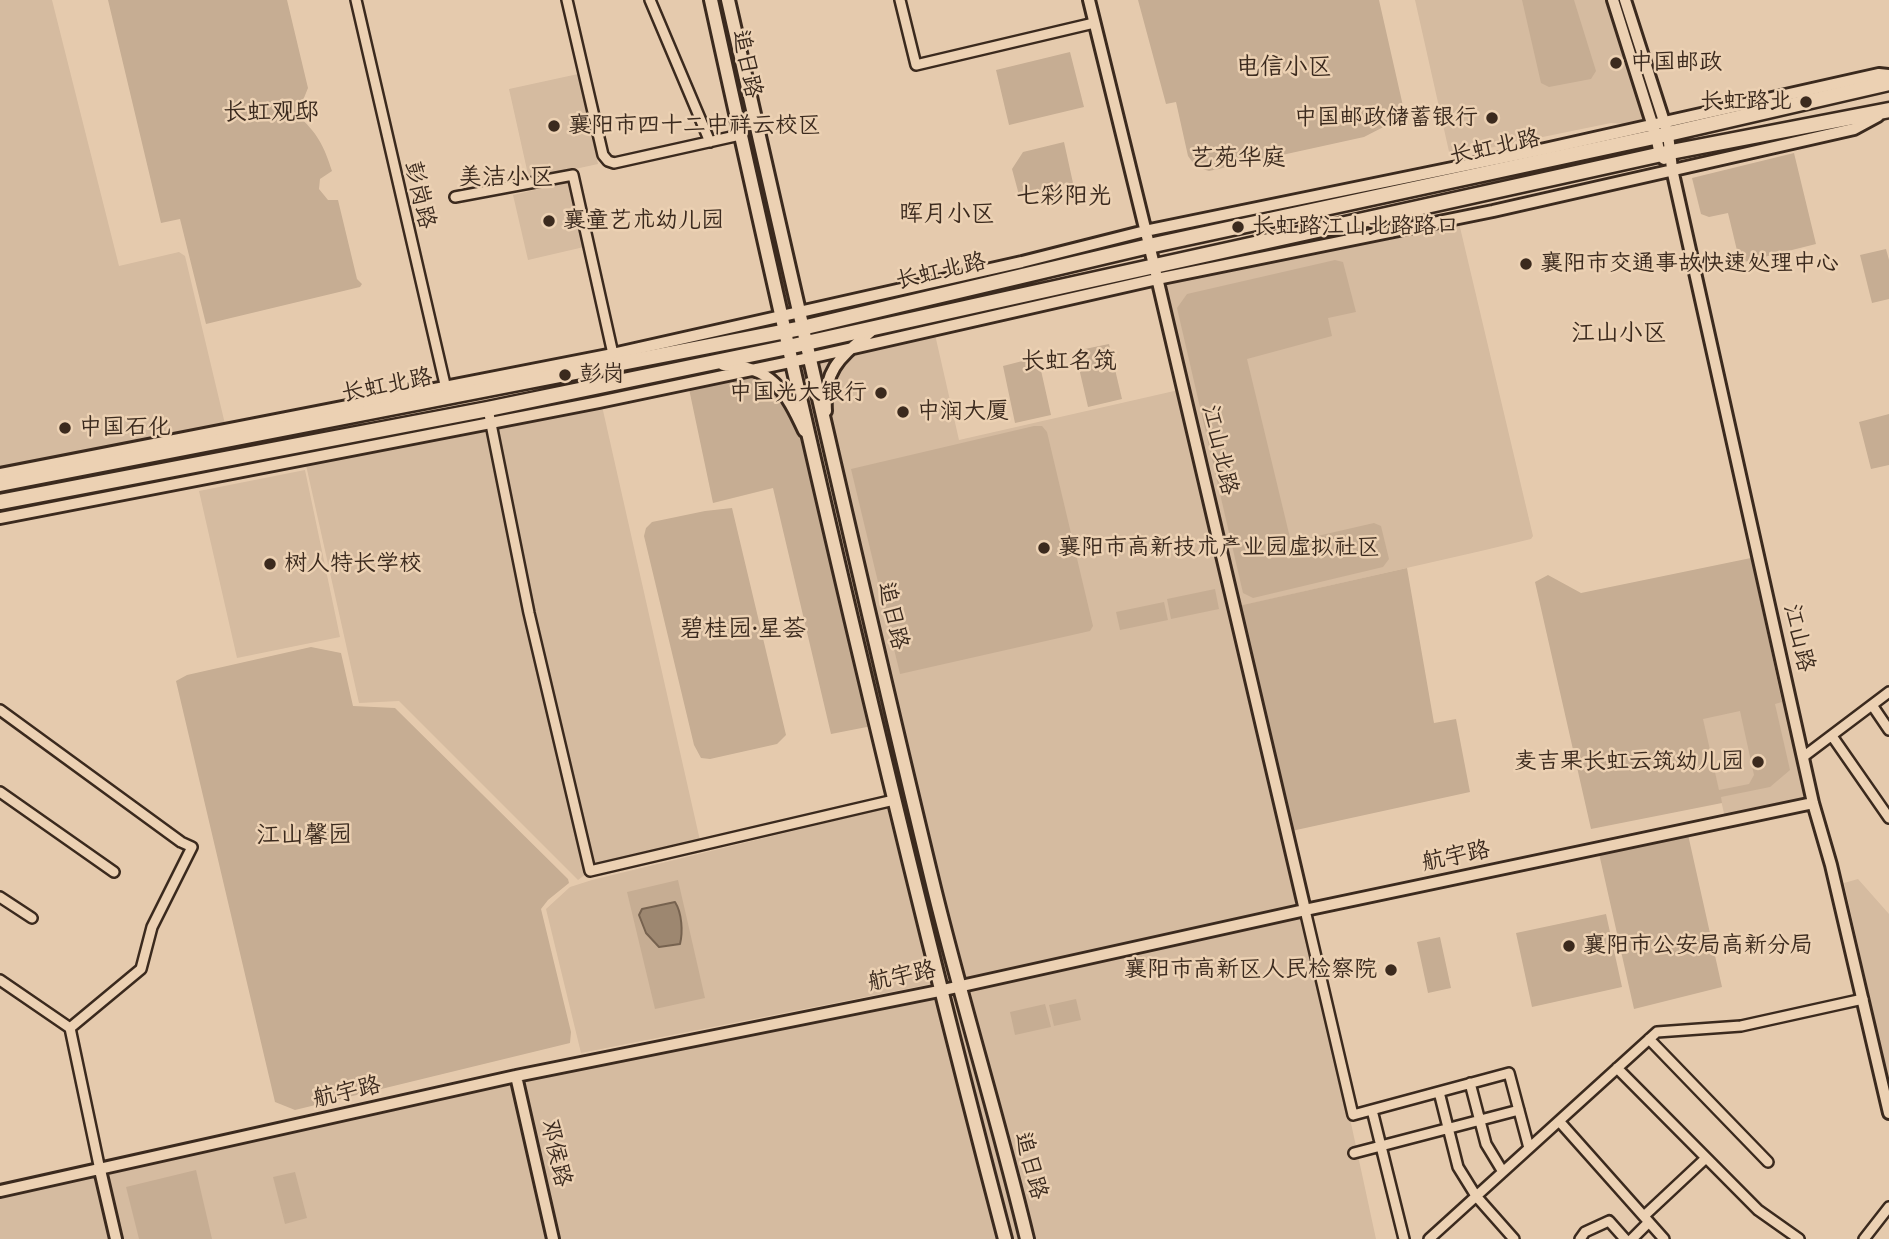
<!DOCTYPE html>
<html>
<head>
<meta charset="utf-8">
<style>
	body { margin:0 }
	canvas { display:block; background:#e5caad }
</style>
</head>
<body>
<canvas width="1889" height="1239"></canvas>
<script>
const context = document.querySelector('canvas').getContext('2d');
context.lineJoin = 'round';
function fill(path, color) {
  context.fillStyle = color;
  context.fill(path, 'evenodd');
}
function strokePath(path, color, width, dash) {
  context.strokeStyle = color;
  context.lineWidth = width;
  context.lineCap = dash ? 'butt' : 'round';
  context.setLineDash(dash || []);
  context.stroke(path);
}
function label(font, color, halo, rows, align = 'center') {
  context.font = font + ' Itim,"LXGW WenKai TC",sans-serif';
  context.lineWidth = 5;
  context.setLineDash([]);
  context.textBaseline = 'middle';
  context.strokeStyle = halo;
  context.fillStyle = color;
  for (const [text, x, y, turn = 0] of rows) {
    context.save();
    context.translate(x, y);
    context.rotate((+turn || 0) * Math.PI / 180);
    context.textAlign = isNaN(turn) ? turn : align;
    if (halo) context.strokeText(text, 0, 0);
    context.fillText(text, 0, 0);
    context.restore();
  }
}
const built = new Path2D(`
	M0,0H52L119,266L179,252L185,256L225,424L0,469Z
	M1415,0H1612L1649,119L1624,124L1611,123L1450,156Z
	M578,74L598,164L529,179L509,89Z
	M569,182L584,247L528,260L513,195Z
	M1459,223L1533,536L1531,539L1481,551L1240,606L1165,284Z
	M934,330L959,440L1183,389L1305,910L1376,1239H0V1192L959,986L809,358Z
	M602,406L701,845L590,871L578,880L399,701L359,703L306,465Z
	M305,470L340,637L237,658L199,491Z
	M1790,700L1813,803L1726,822L1702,718Z
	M887,808L931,984L581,1053L546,909L570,887L592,880Z
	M1858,879L1889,914V1082L1844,883Z`);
const green = new Path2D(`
	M108,0H287L308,88L297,115C317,132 324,146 332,171L320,179L319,189L328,200H338L357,279L362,284L360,287L206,324L180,219L161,223Z
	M1138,0H1379L1403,106L1399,119L1364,137L1209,171L1196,167L1188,156L1176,102L1166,104Z
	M1522,0H1574L1596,71L1591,79L1549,87L1541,83Z
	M1070,52L1084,107L1009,125L996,70Z
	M1064,142L1073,183L1019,195L1012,169L1023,152Z
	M1794,153L1816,244L1740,263L1728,213L1709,217L1701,214L1692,178Z
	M1886,249L1889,260V299L1872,303L1860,255Z
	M1335,260L1343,262L1356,312L1328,318L1332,336L1247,359L1291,542L1374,523L1381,526L1389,559L1383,567L1253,598L1243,593L1177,308L1187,294Z
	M1109,344L1122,399L1088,407L1075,351Z
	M1038,357L1051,415L1015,423L1003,366Z
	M755,369L773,381L810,443L877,725L831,734L773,488L713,503L688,384Z
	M1889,414V465L1871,469L1859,422Z
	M1034,426H1042L1047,432L1093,626L1090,631L900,674L851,469Z
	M732,508L786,735L777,744L710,759L701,758L694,745L644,536L646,528L652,522L705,511Z
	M1751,558L1782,702L1775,704L1790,770L1770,787L1721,797L1722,803L1591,829L1535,582L1548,575L1581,593ZM1740,711L1754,775L1749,784L1719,790L1703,719Z
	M1407,568L1434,723L1456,719L1470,792L1287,832L1234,607Z
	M1215,589L1219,609L1171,619L1167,599Z
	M1164,602L1168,620L1120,630L1116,612Z
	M311,647L341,653L353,706L395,708L568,879L569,883L548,900L541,909L571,1032L570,1043L295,1110L275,1102L176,681L187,675Z
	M1687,830L1722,987L1634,1009L1598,849Z
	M678,880L705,998L655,1009L627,892Z
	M1606,914L1622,987L1532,1007L1516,933Z
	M1440,937L1451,988L1428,993L1417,942Z
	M1076,999L1081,1020L1054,1026L1049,1005Z
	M1045,1004L1051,1027L1015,1035L1010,1012Z
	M196,1170L212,1239H139L126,1187Z
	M295,1172L307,1218L285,1224L273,1177Z`);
const water = new Path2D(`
	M675,902C682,913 683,932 680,944L659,947L646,933L639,915L642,909Z`);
const minor = new Path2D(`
	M356,0L447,393
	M567,0L603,155L608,161L614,163L740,135
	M650,0L710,142
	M900,0L916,65L1094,23
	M455,197L573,175L613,354
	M488,409L529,613L590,871L894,800
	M1872,705L1889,730
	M0,710L181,842L192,847L152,927L141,969L70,1028L100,1170
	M1832,736L1889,818
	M1803,757L1889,692
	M0,792L114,872
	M0,897L32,918
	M1305,910L1353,1115L1509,1073L1529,1148
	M0,980L70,1028
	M1649,1039L1768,1162
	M1617,1068L1758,1210L1799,1239
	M1470,1083L1486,1144L1503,1172
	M1439,1092L1458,1167L1476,1196L1514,1239
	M1372,1110L1404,1239
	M1559,1121L1664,1239
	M1354,1153L1519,1110
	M1644,1216L1706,1158
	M1429,1239L1657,1032L1741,1026L1863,999
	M1580,1239L1585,1232L1609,1221L1625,1239
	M1632,1239L1649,1222
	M1864,1239L1889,1207`);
const tertiary = new Path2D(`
	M1089,0L1154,265L1305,910
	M1613,0L1656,136L1660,155L1664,159
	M1625,0L1668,134L1672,169L1813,803L1831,865L1889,1113
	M723,365C771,365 786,392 804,431
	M826,411C823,366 844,355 875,328
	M0,474L613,354L1022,262L1145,231L1545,149L1879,74L1889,75
	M0,518L599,402L809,358L1157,279L1493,211L1854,129L1878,116
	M516,1076L553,1239
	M100,1170L116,1239
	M0,1191L516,1076L939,991L1305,910L1813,803`);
const secondary = new Path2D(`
	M711,0C802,414 897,828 1005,1239
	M728,0C795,294 861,587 932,880C961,1000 998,1118 1027,1239`);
const trunk = new Path2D(`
	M0,484L802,328L1149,246L1668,134L1889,83
	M0,502L488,409L788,347L1671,152L1889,110`);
const markers = [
	[1616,63,7,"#3b2a1e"],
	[1806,102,7,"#3b2a1e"],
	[1492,118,7,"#3b2a1e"],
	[554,126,7,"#3b2a1e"],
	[549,221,7,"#3b2a1e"],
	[1238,227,7,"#3b2a1e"],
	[1526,264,7,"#3b2a1e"],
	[565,375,7,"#3b2a1e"],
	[881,393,7,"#3b2a1e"],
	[903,412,7,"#3b2a1e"],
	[65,428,7,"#3b2a1e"],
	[1044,548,7,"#3b2a1e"],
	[270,564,7,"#3b2a1e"],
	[1758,762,7,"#3b2a1e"],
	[1569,946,7,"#3b2a1e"],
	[1391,970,7,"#3b2a1e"]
];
const poiNames = [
	["中国邮政",1630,63],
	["长虹路北",1792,102,"right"],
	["中国邮政储蓄银行",1478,118,"right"],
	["襄阳市四十二中祥云校区",568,126],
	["襄童艺术幼儿园",563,221],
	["长虹路江山北路路口",1252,227],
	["襄阳市交通事故快速处理中心",1540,264],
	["彭岗",579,375],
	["中国光大银行",867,393,"right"],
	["中润大厦",917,412],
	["中国石化",79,428],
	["襄阳市高新技术产业园虚拟社区",1058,548],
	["树人特长学校",284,564],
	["麦吉果长虹云筑幼儿园",1744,762,"right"],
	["襄阳市公安局高新分局",1583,946],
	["襄阳市高新区人民检察院",1377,970,"right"]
];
const streetNames = [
	["追日路",746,64,78],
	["长虹北路",1495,148,-12],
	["彭岗路",419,195,77],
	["长虹北路",941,272,-13],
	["长虹北路",387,386,-11],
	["江山北路",1219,450,77],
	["追日路",892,616,77],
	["江山路",1798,638,77],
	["航宇路",1456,857,-12],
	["航宇路",902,977,-12],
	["航宇路",347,1093,-13],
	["邓侯路",555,1153,77],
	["追日路",1030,1166,75]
];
const neighbourhoodNames = [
	["电信小区",1284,68],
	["长虹观邸",271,113],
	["艺苑华庭",1238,159],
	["美洁小区",506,178],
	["七彩阳光",1064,197],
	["晖月小区",947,215],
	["江山小区",1619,334],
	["长虹名筑",1069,362],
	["碧桂园·星荟",743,630],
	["江山馨园",304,836]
];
fill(built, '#d5bba0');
fill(green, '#c6ad93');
fill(water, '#9d8770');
strokePath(water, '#76624f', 2);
strokePath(minor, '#3b2a1e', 14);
strokePath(tertiary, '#3b2a1e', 16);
strokePath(secondary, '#3b2a1e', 18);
strokePath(trunk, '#3b2a1e', 19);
strokePath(minor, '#ecd1b3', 9);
strokePath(tertiary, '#ecd1b3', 10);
strokePath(secondary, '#ecd1b3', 12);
strokePath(trunk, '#ecd1b3', 14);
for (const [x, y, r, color] of markers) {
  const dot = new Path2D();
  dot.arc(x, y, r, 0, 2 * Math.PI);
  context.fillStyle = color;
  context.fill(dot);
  strokePath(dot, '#ecd1b3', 2.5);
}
label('23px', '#3b2a1e', '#ecd1b3', poiNames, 'left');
label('23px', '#3b2a1e', '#ecd1b3', streetNames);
label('24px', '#3b2a1e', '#ecd1b3', neighbourhoodNames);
</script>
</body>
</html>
